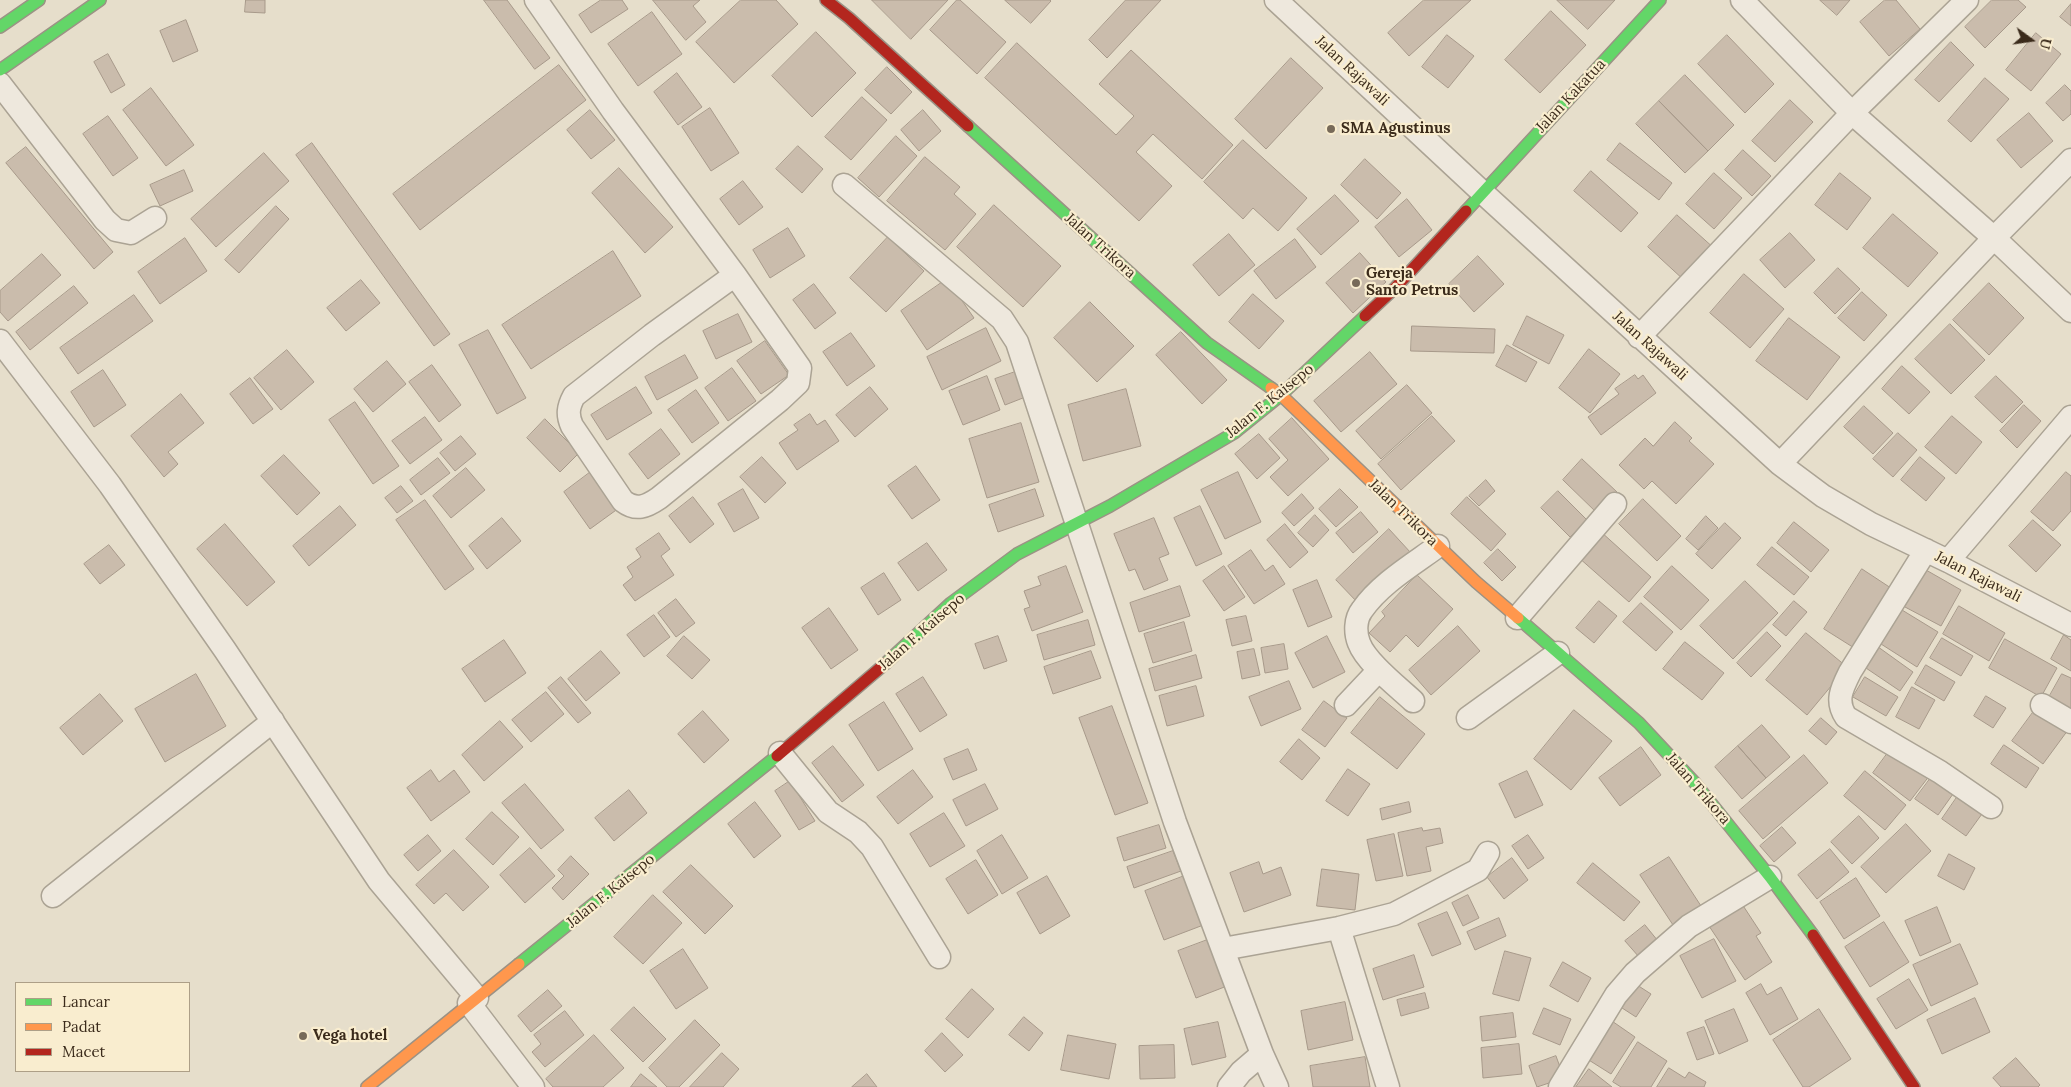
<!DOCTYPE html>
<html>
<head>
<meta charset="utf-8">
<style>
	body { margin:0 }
	#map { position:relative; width:2071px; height:1087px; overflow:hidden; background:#e6decb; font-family:Lora,serif }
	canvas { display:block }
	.legend { position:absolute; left:15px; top:982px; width:175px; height:90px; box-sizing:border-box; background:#f9edcf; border:1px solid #ad9f87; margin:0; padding:6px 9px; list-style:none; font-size:15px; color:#3b2b1b }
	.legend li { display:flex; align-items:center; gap:10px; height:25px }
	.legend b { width:25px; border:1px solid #ad9f87 }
	.north { position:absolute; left:2006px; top:15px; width:50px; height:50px; -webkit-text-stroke:4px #f9edcf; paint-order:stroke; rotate:104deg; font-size:14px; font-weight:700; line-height:20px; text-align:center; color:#3b2b1b }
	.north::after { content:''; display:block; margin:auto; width:18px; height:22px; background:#3b2b1b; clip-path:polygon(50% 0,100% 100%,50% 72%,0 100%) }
</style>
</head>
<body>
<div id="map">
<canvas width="2071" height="1087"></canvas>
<ul class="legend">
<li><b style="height:6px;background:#63d668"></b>Lancar</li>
<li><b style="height:6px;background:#ff974d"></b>Padat</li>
<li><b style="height:6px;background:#b3261e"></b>Macet</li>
</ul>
<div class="north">U</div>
</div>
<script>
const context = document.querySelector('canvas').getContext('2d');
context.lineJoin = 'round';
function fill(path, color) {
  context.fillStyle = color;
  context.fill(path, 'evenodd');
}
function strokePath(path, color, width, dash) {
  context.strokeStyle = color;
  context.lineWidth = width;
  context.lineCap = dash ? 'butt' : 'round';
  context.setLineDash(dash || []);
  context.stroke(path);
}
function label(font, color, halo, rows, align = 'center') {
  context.font = font + ' Lora,serif';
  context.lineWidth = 4.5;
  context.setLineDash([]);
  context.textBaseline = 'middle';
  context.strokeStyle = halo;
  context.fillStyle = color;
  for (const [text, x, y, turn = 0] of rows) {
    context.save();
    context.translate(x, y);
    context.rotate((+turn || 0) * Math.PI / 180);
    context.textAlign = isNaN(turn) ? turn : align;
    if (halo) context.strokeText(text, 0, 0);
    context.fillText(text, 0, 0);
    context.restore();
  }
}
const building = new Path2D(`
	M246,0H265V13L245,12Z
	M484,0H507L550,58L535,69Z
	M601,0H622L628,9L591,33L579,15Z
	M653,0H700L693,6L706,22L686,40Z
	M741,0H776L798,24L734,83L696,42Z
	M872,0H948L911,39Z
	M957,0H960L1006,42L977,74L930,30Z
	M1005,0H1050L1051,1L1031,23Z
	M1126,0H1161L1107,58L1089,40Z
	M1424,0H1471L1409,56L1388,33Z
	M1557,0H1615L1588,29Z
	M1820,0H1850L1837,15Z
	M1885,0H1896L1920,29L1889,56L1860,22Z
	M1992,0H2018L2026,7L1985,48L1965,27Z
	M2071,4V26L2060,17Z
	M1551,11L1586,45L1540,93L1505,60Z
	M652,12L682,54L638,86L608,44Z
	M186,20L198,51L173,62L160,31Z
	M816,32L856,73L812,117L772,76Z
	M2036,33L2061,54L2031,91L2006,70Z
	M1447,35L1474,56L1448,88L1422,67Z
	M1727,35L1774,84L1745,113L1698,64Z
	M1951,42L1974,65L1939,102L1915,80Z
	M1017,43L1116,135L1134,116L1099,84L1131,50L1233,145L1202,179L1153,134L1136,152L1172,186L1139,221L985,78Z
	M108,54L125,85L111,93L94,62Z
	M1291,58L1323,88L1266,149L1235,119Z
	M559,65L586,100L420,230L393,194Z
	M887,67L912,92L891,114L865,90Z
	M677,73L702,107L678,125L654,92Z
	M1685,75L1734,125L1708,151L1659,101Z
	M1985,78L2009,99L1971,142L1948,121Z
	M2065,85L2071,91V114L2063,121L2046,103Z
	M151,88L194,145L166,166L123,110Z
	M862,97L887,120L851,160L825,137Z
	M1790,100L1813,122L1775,162L1752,141Z
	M1659,101L1708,151L1685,173L1636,124Z
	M710,108L739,153L711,171L682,127Z
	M590,110L615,140L591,159L567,130Z
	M923,110L941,131L919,151L901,130Z
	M2029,113L2053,141L2021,168L1997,140Z
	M108,116L138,158L113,176L83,134Z
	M896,136L917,156L879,197L858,178Z
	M1243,140L1307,198L1278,231L1253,208L1243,219L1204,182Z
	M312,143L450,334L434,346L296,155Z
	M1620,143L1672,183L1659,200L1607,160Z
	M798,146L823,169L802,193L776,169Z
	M26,147L113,252L94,269L6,163Z
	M1743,150L1771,176L1752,196L1725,170Z
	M264,153L289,181L216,247L191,219Z
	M925,157L960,187L954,194L976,214L945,250L887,201Z
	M1365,159L1401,193L1377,219L1341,185Z
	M619,168L673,227L645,253L592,193Z
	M184,170L193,191L160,206L150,185Z
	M1591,171L1638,213L1621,232L1574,191Z
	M1714,173L1742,198L1714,229L1686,204Z
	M1840,173L1871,198L1847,230L1815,205Z
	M743,181L763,207L739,225L720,199Z
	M1335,195L1359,221L1321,255L1297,229Z
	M1407,199L1432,230L1399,257L1375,227Z
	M994,205L1061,266L1023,307L957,247Z
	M276,206L289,219L239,273L225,260Z
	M1893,214L1938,253L1908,287L1863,248Z
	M1677,215L1715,249L1685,281L1648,247Z
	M788,228L805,256L770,278L753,250Z
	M1790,233L1815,260L1785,288L1760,260Z
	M1229,234L1255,265L1219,296L1193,265Z
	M888,237L924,271L886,312L850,278Z
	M185,238L207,271L160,304L138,272Z
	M1295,239L1316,267L1276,299L1254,271Z
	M613,251L641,296L531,369L502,325Z
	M1360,253L1386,282L1353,313L1326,283Z
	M42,254L61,275L8,321L0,312V291Z
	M1478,256L1504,284L1474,312L1449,284Z
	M1838,268L1860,289L1835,314L1814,293Z
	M1744,274L1784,309L1750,348L1710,313Z
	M947,279L974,318L927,350L901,311Z
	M361,280L380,303L346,331L327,308Z
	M1989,283L2024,318L1989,355L1953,320Z
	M814,284L836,313L815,329L793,300Z
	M74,286L88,303L30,350L16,332Z
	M1862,292L1887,315L1864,341L1838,318Z
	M1253,294L1284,321L1259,349L1229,322Z
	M134,295L153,321L78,374L60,348Z
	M1090,302L1134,346L1097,382L1054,338Z
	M738,314L752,342L716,359L703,331Z
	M1527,316L1564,335L1549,364L1513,345Z
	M1789,318L1840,357L1807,400L1756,361Z
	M1950,324L1985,360L1951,394L1915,359Z
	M1412,326L1495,329L1494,353L1411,351Z
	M986,328L1001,361L942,390L927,357Z
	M488,330L526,398L497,414L459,345Z
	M1181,332L1227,380L1202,404L1156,355Z
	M851,333L875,366L847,386L823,352Z
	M765,341L789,375L761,394L737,361Z
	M1507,345L1537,362L1526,382L1496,366Z
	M1589,349L1620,374L1590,413L1559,388Z
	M287,350L314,382L281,410L254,378Z
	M1370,352L1397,384L1341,432L1314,401Z
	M685,355L698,378L657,400L645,377Z
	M387,361L406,384L373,412L354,389Z
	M432,365L461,405L439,422L409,382Z
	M1902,366L1930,392L1909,414L1882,389Z
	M732,368L756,401L728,421L705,388Z
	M103,370L126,405L94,427L71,392Z
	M1018,371L1028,396L1005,405L995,379Z
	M1635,375L1638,379L1643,375L1656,393L1601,435L1588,417L1619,394L1615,389Z
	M987,376L1000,410L963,425L949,391Z
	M1996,376L2023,402L2002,423L1975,397Z
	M250,378L273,409L253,424L230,394Z
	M1407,385L1432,413L1381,459L1356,431Z
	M636,387L652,413L607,440L591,415Z
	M870,387L888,409L855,437L836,415Z
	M1126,389L1141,446L1083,461L1068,405Z
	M696,390L719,423L692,443L668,410Z
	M181,394L204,423L168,452L178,464L164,477L131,436Z
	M355,402L399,466L373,484L329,420Z
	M2024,405L2041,421L2017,448L2000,431Z
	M1864,406L1893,433L1873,454L1844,427Z
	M810,414L817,425L825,420L839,441L797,470L779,443L798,430L794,425Z
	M1432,416L1455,441L1401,490L1378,464Z
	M1952,416L1982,442L1956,474L1925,447Z
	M425,417L442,440L410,464L392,441Z
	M1292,418L1329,459L1288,496L1270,477L1288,460L1269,439Z
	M545,419L579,453L560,472L527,438Z
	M1675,422L1692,438L1689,441L1714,464L1676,504L1652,481L1644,489L1619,465L1645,438L1653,446Z
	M1021,423L1039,482L987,498L969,439Z
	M661,429L680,454L648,479L629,454Z
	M1898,433L1917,450L1893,477L1873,459Z
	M1259,434L1280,458L1257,479L1235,454Z
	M461,436L476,454L455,471L440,453Z
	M284,455L320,493L297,515L261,476Z
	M762,457L786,483L765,503L740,477Z
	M1920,457L1945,478L1926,501L1901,480Z
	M438,458L450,473L421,495L410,480Z
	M1582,459L1617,492L1597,513L1563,480Z
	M916,466L940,500L912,519L888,486Z
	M466,468L485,490L451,518L433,496Z
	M592,471L619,508L590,529L564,492Z
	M1238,472L1261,522L1225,539L1201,490Z
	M2066,472L2071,476V511L2053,531L2031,512Z
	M1486,480L1495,491L1479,506L1469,496Z
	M401,486L413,501L397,513L385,498Z
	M743,489L759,518L734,532L718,504Z
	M1035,489L1044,516L998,532L989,505Z
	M1340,489L1358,507L1336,527L1319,509Z
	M1558,491L1587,520L1570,537L1541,508Z
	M1302,494L1314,508L1294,526L1282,513Z
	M693,497L714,524L690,543L669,516Z
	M1467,497L1506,534L1491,551L1451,514Z
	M1643,499L1681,536L1657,561L1619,524Z
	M425,500L474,569L445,590L396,520Z
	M340,506L356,525L309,566L293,546Z
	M1200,506L1222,554L1196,566L1174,518Z
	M1361,512L1378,532L1353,553L1336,533Z
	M1315,515L1329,530L1313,547L1298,533Z
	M1706,516L1718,528L1698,550L1686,539Z
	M502,518L521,541L487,569L469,546Z
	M1154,518L1169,554L1159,558L1168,580L1144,590L1135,569L1129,571L1114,534Z
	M2033,520L2061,545L2036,572L2009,546Z
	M1794,522L1829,550L1811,572L1777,543Z
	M1725,523L1741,538L1712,569L1696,554Z
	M225,524L275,582L247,606L197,549Z
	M1285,524L1308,552L1290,568L1267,540Z
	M1389,529L1411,553L1358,603L1336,580Z
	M1600,531L1651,577L1629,602L1578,557Z
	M659,533L670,549L661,556L674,575L635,601L623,585L633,577L627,567L641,557L636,549Z
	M927,543L947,570L918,591L898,563Z
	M109,545L125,565L100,584L84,564Z
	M1772,547L1809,577L1794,595L1757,565Z
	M1498,549L1516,567L1502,581L1484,563Z
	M1251,550L1265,571L1273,565L1285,584L1254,604L1228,566Z
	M1066,566L1083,612L1032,631L1024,609L1030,607L1024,591L1041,585L1038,577Z
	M1224,566L1245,597L1224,611L1203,581Z
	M1672,566L1709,600L1681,630L1644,597Z
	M1862,569L1897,592L1859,651L1824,629Z
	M1926,570L1961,590L1941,626L1905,607Z
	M884,573L901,600L878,615L861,588Z
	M1417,575L1453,609L1418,647L1406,635L1390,652L1369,633L1385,616L1382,612Z
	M1317,580L1332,617L1308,627L1293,590Z
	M1745,581L1778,613L1733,659L1700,626Z
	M1180,586L1190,616L1139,632L1130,603Z
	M676,599L695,623L676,637L658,613Z
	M1599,601L1617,616L1594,643L1576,628Z
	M1794,601L1807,612L1786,636L1773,625Z
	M1641,603L1673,632L1656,651L1623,622Z
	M1959,606L2005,633L1989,661L1943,634Z
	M829,608L858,650L831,669L802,628Z
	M1902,610L1938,632L1917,667L1881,644Z
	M654,615L670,637L644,657L627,635Z
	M1246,616L1252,641L1232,646L1226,620Z
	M1088,620L1095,645L1044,660L1037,635Z
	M1184,622L1192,651L1153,663L1144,634Z
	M1458,626L1480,651L1431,695L1409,670Z
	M1767,632L1781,646L1751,677L1737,663Z
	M1806,633L1847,667L1807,715L1766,680Z
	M2064,635L2071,640V671L2051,659Z
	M684,636L710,660L692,679L667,656Z
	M998,636L1007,661L984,669L975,644Z
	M1327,636L1345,672L1313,688L1295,653Z
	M1942,638L1973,656L1961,676L1930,658Z
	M2005,639L2057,668L2041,697L1989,668Z
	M504,640L526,673L485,702L462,669Z
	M1685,642L1724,673L1702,700L1663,669Z
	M1284,644L1288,669L1265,673L1261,648Z
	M1874,644L1913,672L1900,691L1860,664Z
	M1254,649L1260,675L1242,679L1237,652Z
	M601,651L620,673L586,701L568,679Z
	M1091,651L1101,678L1053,694L1044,667Z
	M1196,655L1202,678L1155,691L1149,669Z
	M1926,665L1955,682L1944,701L1915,684Z
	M196,674L226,726L165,762L135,709Z
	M2062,674L2071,678V711L2048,699Z
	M561,677L591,713L578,723L548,688Z
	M923,677L947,715L920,732L896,694Z
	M1865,677L1898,697L1886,716L1853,697Z
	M1289,681L1301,709L1261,726L1249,697Z
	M1196,686L1204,716L1167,726L1159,696Z
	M1912,687L1935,700L1919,729L1896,717Z
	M546,692L564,714L531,742L512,720Z
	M100,694L123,721L83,755L60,728Z
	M1986,696L2006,708L1993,728L1974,716Z
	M1380,697L1425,734L1397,769L1351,733Z
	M1324,701L1347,718L1325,747L1302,730Z
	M884,702L913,749L878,771L849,725Z
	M1112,706L1148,803L1115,815L1079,718Z
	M2037,707L2068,730L2043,764L2012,741Z
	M1574,710L1612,741L1571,790L1534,759Z
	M703,711L729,740L704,763L678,734Z
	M1821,718L1837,732L1826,745L1809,731Z
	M500,721L523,747L484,781L462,755Z
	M1762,725L1790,757L1766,778L1738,746Z
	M1299,739L1320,758L1302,780L1280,762Z
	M2004,745L2039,768L2026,788L1991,764Z
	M833,746L864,785L842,802L812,763Z
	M1738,746L1766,778L1742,799L1715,767Z
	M1893,746L1930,775L1910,801L1873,773Z
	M1641,747L1661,775L1620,806L1599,778Z
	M968,749L977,770L953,780L944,759Z
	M1804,755L1828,783L1763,839L1739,811Z
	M1348,769L1370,784L1348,816L1326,801Z
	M431,770L439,782L454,770L470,792L431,821L407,788Z
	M913,770L933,797L898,824L877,797Z
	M1527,771L1543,805L1515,818L1499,784Z
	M1865,771L1906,805L1885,830L1844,796Z
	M1936,771L1958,787L1938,815L1915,799Z
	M790,781L815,821L799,830L775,791Z
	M525,784L564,830L541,849L502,803Z
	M985,784L998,809L966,826L953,800Z
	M629,790L647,813L614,841L595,818Z
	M1962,790L1987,807L1966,836L1942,819Z
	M755,802L781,836L754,858L728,824Z
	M1409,802L1411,812L1382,820L1380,809Z
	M492,812L519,837L493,865L466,839Z
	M944,813L965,846L930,867L910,834Z
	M1859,816L1879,838L1852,864L1831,842Z
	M1906,824L1931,851L1886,893L1861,867Z
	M1159,825L1166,848L1124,861L1117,838Z
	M1782,827L1796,843L1774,862L1760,846Z
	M1422,828L1423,831L1440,828L1443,843L1426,847L1431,871L1407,876L1398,833Z
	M1394,834L1403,876L1376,881L1367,840Z
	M428,835L441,851L418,871L404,855Z
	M1002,835L1028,878L1002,894L977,851Z
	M1528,835L1544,858L1528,869L1512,846Z
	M530,848L555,876L525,903L500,875Z
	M1830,849L1849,872L1817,899L1798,875Z
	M454,850L489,887L463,911L446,893L434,904L416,885Z
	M1173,851L1181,871L1134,888L1127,867Z
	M1949,854L1975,868L1964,890L1938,876Z
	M571,856L589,874L563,900L552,888L564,876L558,870Z
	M1669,857L1703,909L1675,928L1640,875Z
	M1512,858L1528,880L1504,899L1487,877Z
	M976,860L998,895L968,914L946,879Z
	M1259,862L1263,874L1281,867L1291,895L1244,912L1230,873Z
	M1593,863L1640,902L1624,921L1577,883Z
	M691,865L733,906L705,934L663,892Z
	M1322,869L1359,874L1355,910L1317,906Z
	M1187,875L1206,924L1164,940L1145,891Z
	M1047,876L1070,916L1040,934L1017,893Z
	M1856,878L1880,916L1844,939L1820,902Z
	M653,895L682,923L643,964L614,937Z
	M1468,895L1479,918L1463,926L1452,903Z
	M1740,901L1761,933L1756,936L1772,962L1745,980L1707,923Z
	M1937,907L1951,942L1920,956L1905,921Z
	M1447,912L1461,944L1432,956L1418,924Z
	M1499,918L1506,936L1475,950L1467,932Z
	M1884,922L1909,962L1870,987L1845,947Z
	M1645,925L1658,941L1639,957L1625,941Z
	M1210,939L1227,986L1196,998L1178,951Z
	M1714,939L1736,981L1702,998L1680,956Z
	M1960,944L1978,984L1931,1006L1913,965Z
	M683,949L708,988L676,1009L650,971Z
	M1505,951L1531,958L1519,1001L1493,994Z
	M1414,955L1424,987L1383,1000L1373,969Z
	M1563,962L1591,978L1578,1002L1550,986Z
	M1909,979L1928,1010L1896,1029L1877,999Z
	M1634,983L1651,994L1636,1017L1619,1006Z
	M1761,984L1767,995L1781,987L1798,1019L1770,1035L1746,993Z
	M972,989L994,1009L968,1038L946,1019Z
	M548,990L562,1006L531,1032L518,1016Z
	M1425,993L1429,1008L1401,1016L1397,1000Z
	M1975,998L1990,1032L1942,1054L1927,1020Z
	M1345,1002L1353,1040L1308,1050L1301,1011Z
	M634,1007L666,1039L643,1062L611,1030Z
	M1544,1008L1571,1019L1560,1045L1533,1034Z
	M1734,1009L1748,1041L1719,1054L1705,1021Z
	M1819,1009L1851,1059L1809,1087H1803L1773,1040Z
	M565,1011L584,1035L545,1067L532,1052L541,1044L534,1035Z
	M1513,1013L1516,1037L1482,1041L1480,1017Z
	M1024,1017L1043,1033L1029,1051L1009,1035Z
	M1609,1019L1635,1037L1611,1074L1584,1057Z
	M695,1020L720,1045L679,1087H667L649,1068Z
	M1218,1022L1226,1057L1192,1065L1184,1029Z
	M1704,1027L1714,1054L1697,1060L1687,1033Z
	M942,1033L963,1055L945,1072L925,1051Z
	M594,1035L624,1068L603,1087H553L546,1079Z
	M1068,1035L1116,1044L1109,1079L1061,1070Z
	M1638,1042L1667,1061L1651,1087H1621L1613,1082Z
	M1519,1044L1522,1074L1483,1078L1481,1048Z
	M1174,1045L1175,1078L1140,1079L1139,1046Z
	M722,1053L739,1069L723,1087H690Z
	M1556,1056L1564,1078L1537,1087L1529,1066Z
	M1365,1057L1370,1087H1313L1310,1066Z
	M2016,1058L2040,1085L2038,1087H2001L1993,1078Z
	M1669,1068L1685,1078L1689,1072L1706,1082L1704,1087H1657Z
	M1589,1069L1612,1087H1576Z
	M641,1074L657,1087H631Z
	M867,1074L877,1087H852Z`);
const street = new Path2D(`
	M536,0L613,111L735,275L800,368L798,383L780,400L659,498C646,507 636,511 623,501L572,426C567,415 568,407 574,396L652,335L735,275
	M1276,0L1482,192L1780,464L1823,496L1871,524L1948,561L2071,625
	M1742,0L1852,113L1994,238L2071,311
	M0,84L105,220L116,230L131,233L155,218
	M844,185L1002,319L1017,342L1175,822L1262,1054L1277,1087
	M1639,337L1852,113L1967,0
	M0,341L110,485L225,650L379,881L477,998
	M1780,464L1994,238L2071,160
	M1926,550L1850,672C1842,688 1835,701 1846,717L1940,772L1991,807
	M1948,561L2071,417
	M1517,618L1615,504
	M1413,701C1398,687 1366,662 1359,643C1355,633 1355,619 1362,610C1380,584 1412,565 1438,546
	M1346,705L1379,670
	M2042,705L2071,722
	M1468,718L1558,653
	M780,753L828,812L858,832L872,847L939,957
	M53,896L273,721
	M1339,928L1388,1087
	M1223,949L1339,928L1394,914L1478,870L1488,853
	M469,1003L533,1087
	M1229,1087L1241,1072L1262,1054
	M1560,1087L1616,995L1635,973L1689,926L1770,877`);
const fast = new Path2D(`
	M0,27L39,0
	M0,70L100,0
	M968,126L1207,343L1271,388
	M1466,211L1660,0
	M1518,618L1639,723L1695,783L1770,877L1813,935
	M886,663L951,603L1017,554L1110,506L1234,433L1281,395L1365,316
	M519,964L777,756`);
const slow = new Path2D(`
	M1271,388L1281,395L1476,582L1518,618
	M367,1087L519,964`);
const jam = new Path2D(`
	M826,0L849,18L968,126
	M1365,316L1396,287L1466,211
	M777,756L886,663
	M1813,935L1914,1087`);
const markers = [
	[1331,129,5,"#776a59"],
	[1356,283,5,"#776a59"],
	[303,1036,5,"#776a59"]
];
const streetNames = [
	["Jalan Rajawali",1352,71,43],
	["Jalan Kakatua",1571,96,-47],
	["Jalan Trikora",1100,246,42],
	["Jalan Rajawali",1650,346,42],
	["Jalan F. Kaisepo",1270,401,-39],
	["Jalan Trikora",1403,513,44],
	["Jalan Rajawali",1978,577,27],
	["Jalan F. Kaisepo",922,632,-41],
	["Jalan Trikora",1698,789,49],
	["Jalan F. Kaisepo",611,891,-39]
];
const poiNames = [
	["SMA Agustinus",1341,129],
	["Gereja",1366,274],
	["Santo Petrus",1366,291],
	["Vega hotel",313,1036]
];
fill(building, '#cabcac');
strokePath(building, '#a7998a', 1);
strokePath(street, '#aba394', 25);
strokePath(fast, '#9b9285', 14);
strokePath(slow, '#9b9285', 14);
strokePath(jam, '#9b9285', 14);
strokePath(street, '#eee8dd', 22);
strokePath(fast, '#63d668', 11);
strokePath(slow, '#ff974d', 11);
strokePath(jam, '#b3261e', 11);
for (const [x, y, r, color] of markers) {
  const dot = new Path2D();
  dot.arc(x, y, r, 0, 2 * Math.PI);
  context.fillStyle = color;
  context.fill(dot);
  strokePath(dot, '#f9edcf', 2);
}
label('15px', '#3b2b1b', '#f9edcf', streetNames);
label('bold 15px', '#3b2b1b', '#f9edcf', poiNames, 'left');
</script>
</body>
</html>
